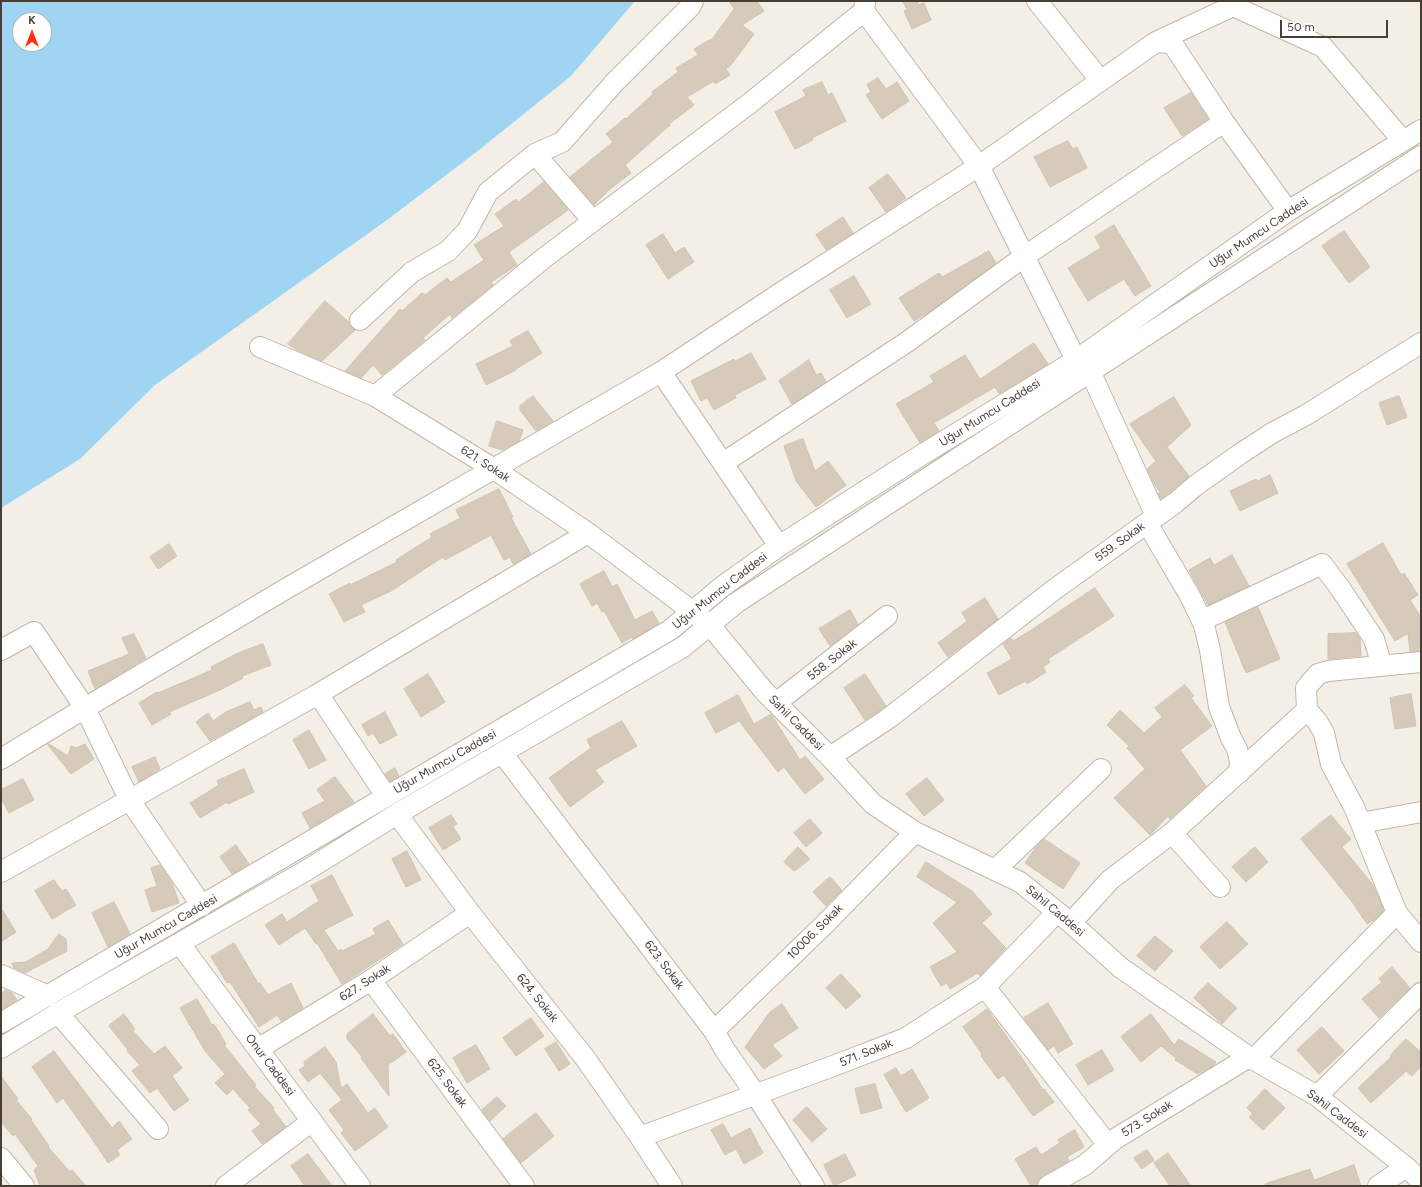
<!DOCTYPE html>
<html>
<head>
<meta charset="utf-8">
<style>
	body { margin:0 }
	#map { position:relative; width:1422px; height:1187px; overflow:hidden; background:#f4efe6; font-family:Figtree,sans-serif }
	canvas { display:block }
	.frame { position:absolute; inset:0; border:2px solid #473f35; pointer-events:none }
	.north { position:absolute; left:12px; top:12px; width:40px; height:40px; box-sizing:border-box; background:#fff; border:1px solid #b5b2ae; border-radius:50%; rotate:0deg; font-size:11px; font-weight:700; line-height:16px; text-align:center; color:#473f35 }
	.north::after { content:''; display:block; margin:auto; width:14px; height:18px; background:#ff2f12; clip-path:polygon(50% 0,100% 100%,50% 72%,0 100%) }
	.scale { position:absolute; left:1280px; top:20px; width:108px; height:18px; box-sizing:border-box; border:2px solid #473f35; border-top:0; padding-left:5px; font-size:12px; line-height:14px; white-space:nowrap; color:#473f35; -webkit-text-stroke:3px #fff; paint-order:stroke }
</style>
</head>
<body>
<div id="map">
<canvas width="1422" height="1187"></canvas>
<div class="frame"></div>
<div class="north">K</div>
<div class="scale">50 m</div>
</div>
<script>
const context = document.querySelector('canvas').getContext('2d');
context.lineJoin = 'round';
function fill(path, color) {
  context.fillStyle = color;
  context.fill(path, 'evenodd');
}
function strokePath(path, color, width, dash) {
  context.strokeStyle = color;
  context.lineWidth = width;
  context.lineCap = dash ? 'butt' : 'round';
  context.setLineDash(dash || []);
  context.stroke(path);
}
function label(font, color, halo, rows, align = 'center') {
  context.font = font + ' Figtree,sans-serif';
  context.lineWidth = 3.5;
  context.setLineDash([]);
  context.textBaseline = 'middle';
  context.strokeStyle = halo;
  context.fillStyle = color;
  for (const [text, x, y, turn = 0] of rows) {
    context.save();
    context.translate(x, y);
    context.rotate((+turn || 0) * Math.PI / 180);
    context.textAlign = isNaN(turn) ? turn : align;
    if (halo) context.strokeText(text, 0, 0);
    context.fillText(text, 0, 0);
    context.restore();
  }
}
const water = new Path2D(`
	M1,1H635L571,76L479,150L387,220L155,385L80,459L1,508ZM20,20H44V44H20Z`);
const building = new Path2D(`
	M729,1H757L764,11L742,25L754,34L731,65L726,69L730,75L715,84L714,81L687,97L694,105L669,124L670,125L625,165L631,173L609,190L594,205L570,177L613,142L606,134L625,118L626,119L653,94L652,92L678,72L676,68L698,55L694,49L713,38L734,9Z
	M903,1H917L918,5L924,3L931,20L912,29L904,11L907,10Z
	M878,78L886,89L897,82L909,101L882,119L866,95L871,92L867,85Z
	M822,82L828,95L832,93L846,121L812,138L813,140L795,149L775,112L806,96L803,90Z
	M1191,93L1208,119L1182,136L1164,108Z
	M1068,141L1073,149L1077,147L1087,168L1050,187L1034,157Z
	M888,174L906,198L886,212L869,188Z
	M544,182L568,210L509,252L517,265L491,282L493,285L452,318L450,314L423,338L425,340L382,375L373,365L361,378L345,371L400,309L402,311L422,293L425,295L447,278L451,282L484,260L474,245L504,226L495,214L516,199L518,202Z
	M843,217L853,233L826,250L816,235Z
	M1114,225L1151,286L1135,296L1124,279L1088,301L1068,268L1101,248L1095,237Z
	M1344,231L1370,267L1349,283L1322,246Z
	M663,234L675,253L684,247L694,262L668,279L646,245Z
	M989,251L996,263L935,308L914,321L899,298L939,273L942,277Z
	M854,276L871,304L847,318L830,290Z
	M325,301L349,322L351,327L355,330L322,361L295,349L288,344Z
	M528,331L542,353L516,369V370L486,385L476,364L513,346L510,341Z
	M1034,343L1048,364L999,394L995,387L934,423L939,431L920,443L896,404L934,382L930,376L965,355L980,379Z
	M751,353L766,379L735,395L736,398L714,410L707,398L701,401L691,381L734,359L735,361Z
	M809,360L816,375L821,373L826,382L792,404L779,381Z
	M533,396L553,421L536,431L520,410V406Z
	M1399,396L1407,417L1387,425L1379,403Z
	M1174,397L1191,425L1167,447L1189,476L1161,499L1158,494L1160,492L1155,485L1147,469L1156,461L1130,424Z
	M497,421L523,430L519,441L502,450L489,446Z
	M803,439L815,471L828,461L846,485L816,507L796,481L784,446Z
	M1270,475L1278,493L1240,511L1230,491L1256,479L1257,481Z
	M499,489L513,517L511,518L531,554L513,564L510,557L504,560L491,535L445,560L443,557L391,591L361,605L365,612L344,622L329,594L350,583V585L397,562L396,560L432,537L430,534L460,518L456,510Z
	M1383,543L1401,575L1404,573L1418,595L1410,600L1421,617V651L1410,652L1408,633L1395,641L1347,564Z
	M169,544L177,556L158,569L150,557Z
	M1232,555L1249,586L1208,605L1189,570L1210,558L1214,565Z
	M604,571L612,587L617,584L635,620L652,611L659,623L633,639L632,637L622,643L604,611L602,612L597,603L592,606L580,584Z
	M1095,588L1114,616L1048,659L1050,662L1043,667L1046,672L1027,684L1026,681L999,695L987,673L1012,659L1003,644L1011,638L1013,641L1030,631Z
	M985,598L998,619L948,657L938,643L967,621L962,613Z
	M1258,607L1280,659L1246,673L1225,622Z
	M850,610L858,624L830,646L819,629Z
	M1356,633L1360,639L1361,656L1328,659V634Z
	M134,634L146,658L95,689L88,671L129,654L122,638Z
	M263,644L271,665L242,676L243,678L220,690L169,712L171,714L152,725L139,703L157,692L158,693L212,670L211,667L238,653Z
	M428,674L445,702L421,717L404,689Z
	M865,674L886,706L865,720L844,688Z
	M1185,685L1194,696L1191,698L1212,726L1180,750L1206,786L1170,819L1168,816L1150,835L1114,798L1145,769L1127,748L1129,746L1107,725L1120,710L1144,733L1162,717L1155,708Z
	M1411,694L1416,726L1395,729L1390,698Z
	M738,695L754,724L771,714L800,760L805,756L824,779L805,794L784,767L778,772L739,721L716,733L705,713Z
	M250,702L254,710L261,707L263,712L210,741L196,722L208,713L213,721L226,712Z
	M385,712L397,735L380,744L373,733L368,736L362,725Z
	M622,721L637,746L595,770L604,782L570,807L549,778L591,748L587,740Z
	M309,730L326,760L309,769L293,740Z
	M49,744L68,756L71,746L76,748L85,744L94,759L71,774L48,745Z
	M155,757L160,769L139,782L132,767Z
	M395,768L399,776L390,781L385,774Z
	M244,769L254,792L228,804L227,802L200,818L190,803L219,785L217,781Z
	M335,777L354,802L310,828L302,813L325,801L317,790Z
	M927,778L944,800L924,816L906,794Z
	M23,779L34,800L9,813L1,798V790Z
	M451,815L457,824L453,827L461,839L443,850L429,828Z
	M1331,815L1351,839L1342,847L1373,885L1384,910L1375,919L1367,924L1353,903L1301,839Z
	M810,819L822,833L806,847L794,833Z
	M1044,839L1080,863L1063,889L1025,863L1036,847Z
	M236,845L249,864L232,874L220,857Z
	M798,847L810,859L799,868L794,871L784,862Z
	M1255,847L1268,862L1246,882L1232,867Z
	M407,851L421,880L406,887L392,859Z
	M926,862L972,891L992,914L982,923L1006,948L980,976L978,973L950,989L947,983L941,986L930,967L957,952L933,923L957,902L917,877Z
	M160,865L172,883L179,903L152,912L145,890L157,886L151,868Z
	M332,875L353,915L324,930L338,951L341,949L342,951L376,934L373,929L388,920L403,944L342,984L317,943L316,944L305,928L279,945L265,925L282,914L287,922L319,901L311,886Z
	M830,877L842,890L826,906L813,892Z
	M54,880L62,891L66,889L76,905L52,919L35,891Z
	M114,902L130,934L108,947L92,913Z
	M1,908L16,932L1,942Z
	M1227,922L1248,944L1220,969L1200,947Z
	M59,934L66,939L67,951L25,973L14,968L12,963L26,962L48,949Z
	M1155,936L1173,951L1155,971L1137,956Z
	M234,943L258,983H260L268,995L291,983L303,1008L281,1021L277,1015L259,1027L230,982L227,983L211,957Z
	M1392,967L1410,988L1379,1018L1362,999L1382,982L1379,979Z
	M841,974L861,996L846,1009L826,988Z
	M1208,983L1237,1008L1222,1024L1194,998Z
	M6,990L12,993L17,1000L2,1009L1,1007V994Z
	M197,999L212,1025L214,1024L226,1044L224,1045L256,1085L254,1086L274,1108L273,1110L286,1127L262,1144L252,1131L261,1124L248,1110L250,1108L233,1089L227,1095L215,1083L225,1074L205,1051L180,1008Z
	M1048,1003L1073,1044L1058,1053L1054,1046L1048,1050L1024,1018Z
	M782,1004L798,1028L772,1045L782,1056L764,1069L745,1047L770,1012Z
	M987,1009L1024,1061L1043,1090L1044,1089L1054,1102L1033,1116L1004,1075L998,1079L981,1056L982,1054L963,1027Z
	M124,1014L135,1029L133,1031L154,1054L165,1046L182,1068L172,1076L189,1100L174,1111L157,1088L150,1093L132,1071L140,1065L127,1051L128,1050L109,1026Z
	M373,1014L390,1036L393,1034L406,1052L388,1065L389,1096L361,1058L362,1057L347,1039V1034Z
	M1151,1014L1174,1045L1179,1039L1216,1062L1214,1065L1198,1074L1175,1060L1176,1058L1161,1046L1141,1062L1121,1037Z
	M531,1018L544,1036L516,1056L503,1038Z
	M1322,1027L1344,1051L1319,1074L1297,1050Z
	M1406,1039L1421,1052V1066L1412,1076L1406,1071L1371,1103L1358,1088L1391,1057L1390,1056Z
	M556,1042L570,1064L559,1071L545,1049Z
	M476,1045L490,1069L467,1083L453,1058Z
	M325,1047L336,1062L341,1088L347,1084L368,1113L375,1108L388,1127L355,1151L341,1133L344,1130L329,1110L342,1100L320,1073L308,1082L299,1070L305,1066L304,1062Z
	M1102,1050L1114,1070L1088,1085L1076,1065Z
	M54,1051L112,1128L119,1121L132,1139L117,1150L120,1155L108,1163L99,1149L63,1098L57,1103L32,1067Z
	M896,1068L901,1076L912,1069L929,1098L906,1112L884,1075Z
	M1,1076L18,1099L16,1100L32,1119L31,1120L49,1146L48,1147L70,1172L72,1170L86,1186H40L34,1170L38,1166L15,1134L13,1136L1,1122Z
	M875,1084L882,1108L861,1114L855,1089Z
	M1265,1089L1285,1108L1263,1130L1249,1117L1253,1114L1247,1108Z
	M497,1097L506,1106L490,1121L482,1110Z
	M807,1107L827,1129L812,1142L793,1120Z
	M536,1113L554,1136L521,1163L503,1139Z
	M723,1124L731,1138L750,1128L763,1153L744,1164L736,1149L725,1155L711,1130Z
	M1075,1130L1084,1147L1067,1157L1069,1161L1042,1176L1038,1181L1037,1186H1031L1015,1159L1036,1147L1041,1155L1060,1143L1058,1140Z
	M1147,1150L1154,1160L1142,1169L1134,1158Z
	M1168,1153L1191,1186H1170L1154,1163Z
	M308,1154L332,1186H305L291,1166Z
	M845,1154L856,1175L834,1186L824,1165Z
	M1354,1165L1361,1186H1266L1265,1184L1310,1169L1314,1180Z`);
const minor = new Path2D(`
	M865,1L864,11L979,166L1076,360
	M1037,1L1100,80
	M1156,42L1233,6L1323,47L1403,141
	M593,221L535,154L562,142L614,83L690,7L693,1
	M360,320L412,272L448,251L467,231L488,192L535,154
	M260,347L375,396L494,469L588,533L709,624L764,691L830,757L873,804L915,832L1020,882L1071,923L1121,968L1249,1057L1317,1096L1406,1167L1421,1181
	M1090,371L1156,516
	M661,372L779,546
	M375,396L544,258L750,103L864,11
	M723,463L907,342L1025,256L1224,122
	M1147,523L1190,596L1204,625L1210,650L1219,707L1231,738L1237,749L1240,761L1239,773
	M1203,620L1322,564L1340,588L1374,639L1382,666
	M1,650L34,632L85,708L129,799L202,906
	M1421,662L1328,671L1318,674L1306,688L1307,710L1317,721L1324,733L1331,764L1355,809L1397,913L1421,942
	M318,694L386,796
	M776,703L887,616
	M502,753L714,1031L725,1050L756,1095L814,1186
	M830,757L889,718L1055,589L1175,503L1195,486L1240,454L1272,433L1306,415L1421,343
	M1,759L85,708L289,587L661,372L785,290L979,166L1156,42L1172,43L1224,122L1288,211
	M397,814L470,913L585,1058L640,1137L672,1186
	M1361,823L1421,812
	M1172,833L1220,887
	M995,870L1101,769
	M1,872L318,694L588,533
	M1071,923L1110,880L1172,833L1307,710
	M180,944L360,1186
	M1,975L48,996
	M371,980L524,1186
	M985,987L1108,1145
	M58,1013L158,1129
	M1,1023L670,630L723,586L779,546L915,459L1076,360L1288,211L1421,130
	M714,1031L824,925L915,832
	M1,1048L58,1013L307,870L397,814L683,647L736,603L1421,156
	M258,1049L371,980L470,913
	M1253,1060L1397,913
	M1317,1096L1421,993
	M640,1137L833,1066L906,1038L985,987L1057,912
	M1,1158L24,1186
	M226,1186L312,1121
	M1048,1186L1085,1165L1115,1139L1249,1057
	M1378,1186L1406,1167`);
const streetNames = [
	["Uğur Mumcu Caddesi",1259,233,-34],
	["Uğur Mumcu Caddesi",990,413,-32],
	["621. Sokak",485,464,33],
	["559. Sokak",1120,542,-36],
	["Uğur Mumcu Caddesi",720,591,-38],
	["558. Sokak",832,660,-38],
	["Sahil Caddesi",796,723,45],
	["Uğur Mumcu Caddesi",445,762,-30],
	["Sahil Caddesi",1055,911,40],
	["Uğur Mumcu Caddesi",166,927,-30],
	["10006. Sokak",815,932,-45],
	["623. Sokak",664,965,53],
	["627. Sokak",365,983,-33],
	["624. Sokak",537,998,51],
	["571. Sokak",866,1053,-22],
	["Onur Caddesi",270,1065,53],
	["625. Sokak",447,1083,53],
	["Sahil Caddesi",1337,1114,37],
	["573. Sokak",1147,1119,-32]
];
fill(water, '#a0d4f3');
fill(building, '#d6cbbb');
strokePath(building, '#d1c2ae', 1);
strokePath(minor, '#c0b7a8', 22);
strokePath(minor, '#fff', 20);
label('12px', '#473f35', '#fff', streetNames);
</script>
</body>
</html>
